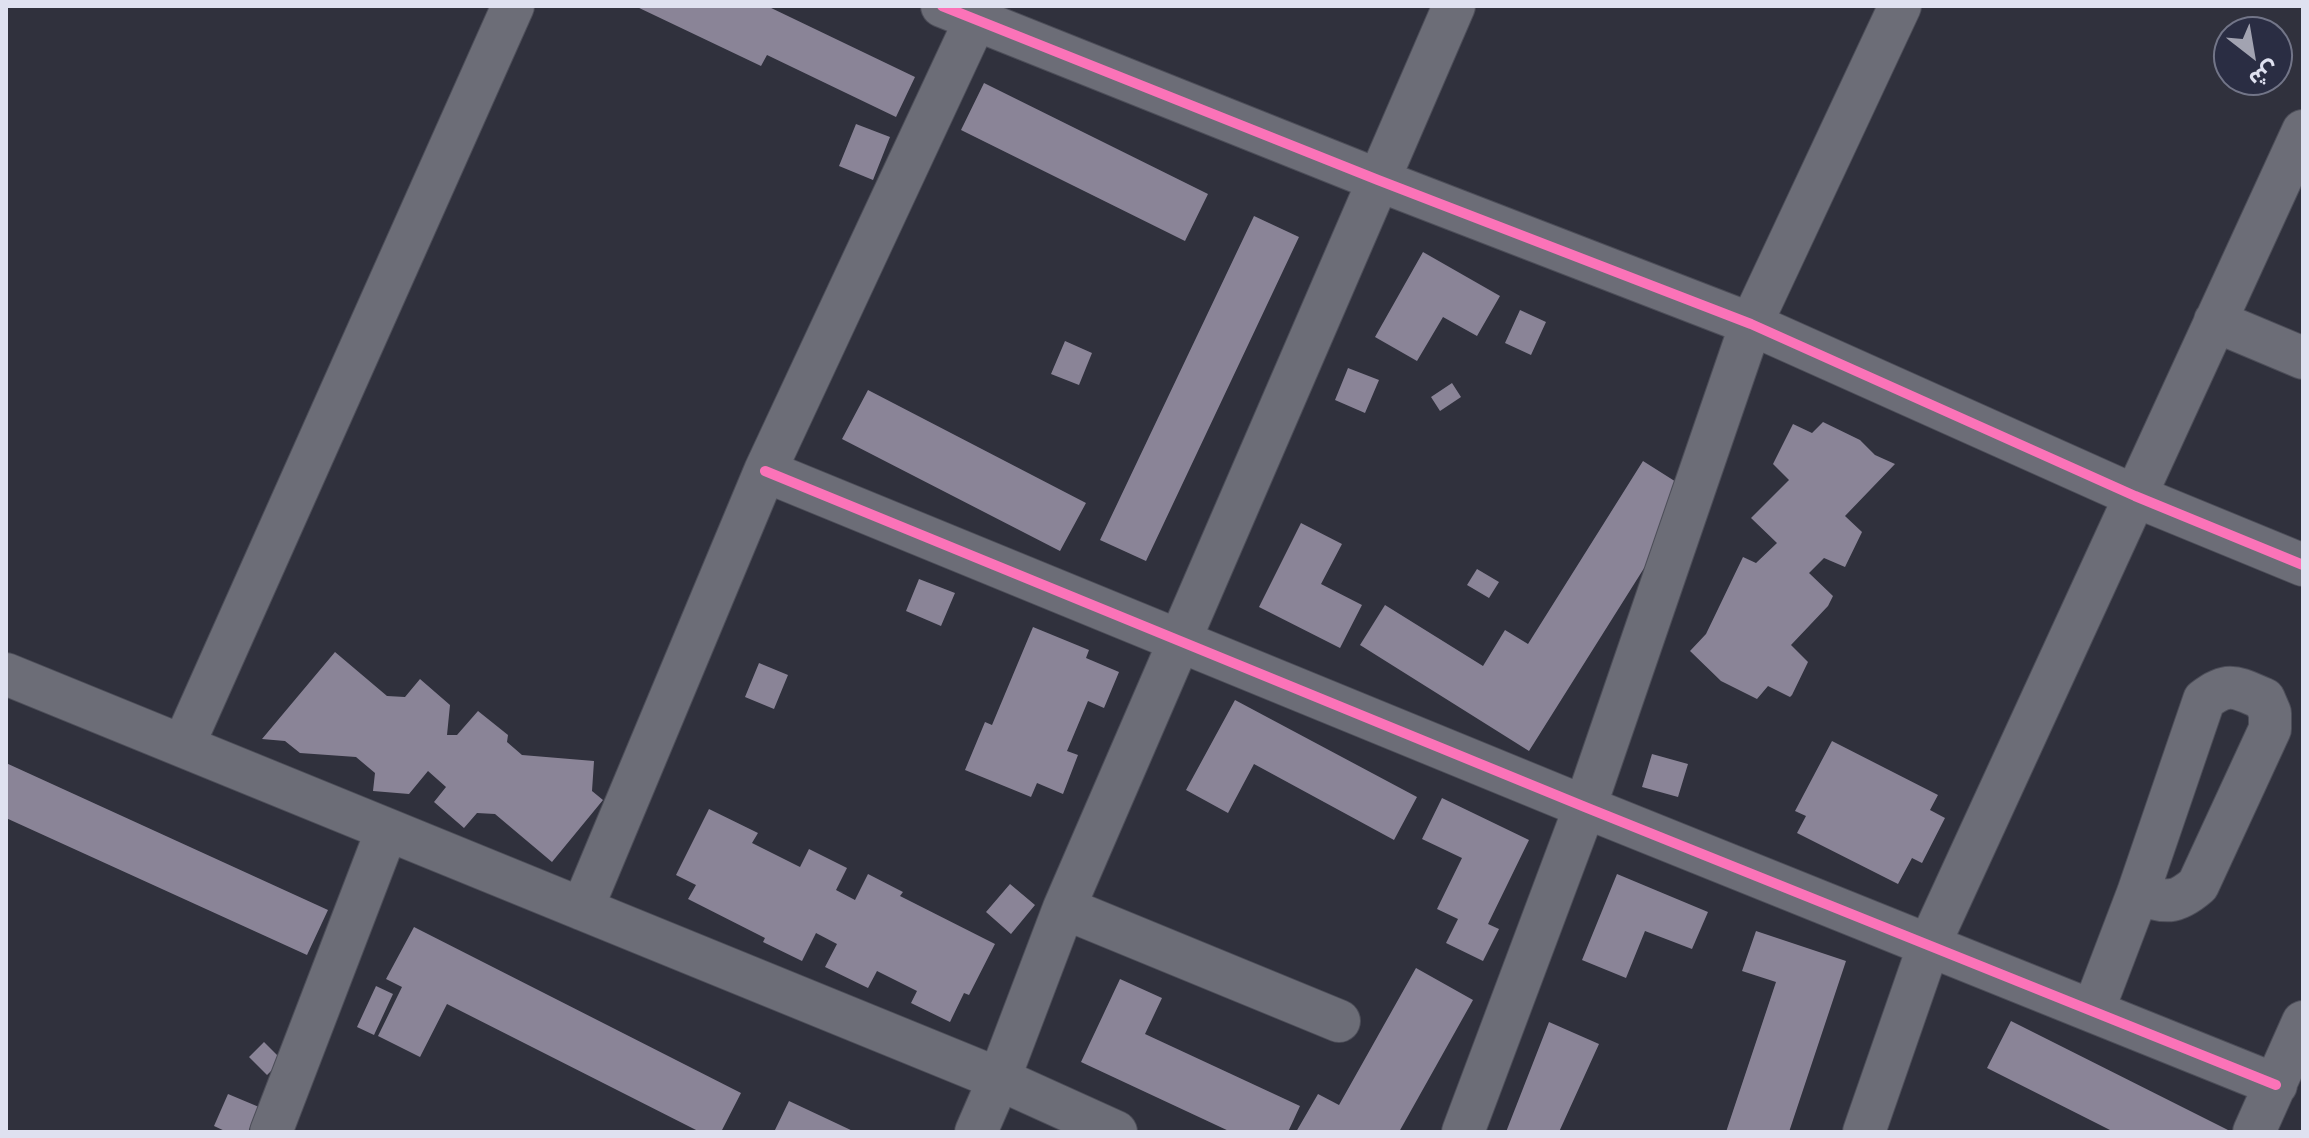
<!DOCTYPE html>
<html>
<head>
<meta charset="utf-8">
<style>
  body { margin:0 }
  #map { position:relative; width:2309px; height:1138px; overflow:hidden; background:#30313d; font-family:"IBM Plex Sans","Noto Sans Arabic",sans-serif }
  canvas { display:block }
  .frame { position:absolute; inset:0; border:8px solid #dfe1f0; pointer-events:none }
  .north { position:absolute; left:2213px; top:16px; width:80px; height:80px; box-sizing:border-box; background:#2a2d43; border:2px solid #727588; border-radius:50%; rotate:149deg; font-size:22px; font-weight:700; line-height:32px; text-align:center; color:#dfe1f0 }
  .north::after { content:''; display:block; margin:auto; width:28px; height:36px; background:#a2a3b1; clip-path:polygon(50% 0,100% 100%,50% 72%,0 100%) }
</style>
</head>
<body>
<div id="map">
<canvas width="2309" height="1138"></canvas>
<div class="frame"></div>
<div class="north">ش</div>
</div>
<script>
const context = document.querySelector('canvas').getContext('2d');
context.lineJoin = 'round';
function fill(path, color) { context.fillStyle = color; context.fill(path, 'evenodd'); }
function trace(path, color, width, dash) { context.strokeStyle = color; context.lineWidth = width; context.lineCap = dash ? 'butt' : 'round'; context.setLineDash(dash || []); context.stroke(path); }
const building = new Path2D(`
  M635,6H767L915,77L896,117L767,55L761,66Z
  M984,83L1208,194L1185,241L961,130Z
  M856,124L890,137L873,180L839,166Z
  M1254,216L1299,237L1146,561L1100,540Z
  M1423,252L1500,296L1477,336L1443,317L1417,361L1375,337Z
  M1520,310L1546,322L1531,355L1505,343Z
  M1065,341L1092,353L1079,385L1051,374Z
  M1348,368L1379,380L1365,413L1335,400Z
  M1452,383L1461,397L1440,411L1431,397Z
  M868,390L1086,503L1060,551L842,439Z
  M1823,422L1860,440L1875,455L1895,464L1845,516L1862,532L1845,567L1824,558L1809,573L1833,596L1828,606L1791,645L1808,662L1792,695L1790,697L1768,686L1757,699L1721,681L1690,651L1706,634L1743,557L1756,563L1777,543L1751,518L1789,480L1773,464L1793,424L1812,433Z
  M1643,461L1692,492L1529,751L1360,645L1385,605L1483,666L1505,630L1528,644Z
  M1301,523L1342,544L1321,584L1362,605L1340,648L1259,607Z
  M1477,569L1499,582L1489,598L1467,585Z
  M919,579L955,593L941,626L906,611Z
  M1033,627L1089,650L1086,658L1119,672L1104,708L1088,701L1067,751L1078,755L1063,794L1037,783L1031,797L965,770L985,722L992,725Z
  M335,652L387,696L405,697L420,679L450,705L447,735H457L478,711L508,735L507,742L522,755L594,761L592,791L603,800L552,862L495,814L477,813L464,828L434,802L446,787L428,771L409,794L373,791L375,773L356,757L300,753L285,741L262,739Z
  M759,663L788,675L774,709L745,697Z
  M1235,700L1417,797L1394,840L1254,764L1228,813L1186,790Z
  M1832,741L1938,795L1930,810L1945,818L1922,863L1912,858L1898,884L1797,833L1806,816L1795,811Z
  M1652,754L1688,764L1678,797L1642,787Z
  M6,763L328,910L307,955L6,818Z
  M1442,798L1529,840L1488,924L1499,929L1483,961L1446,943L1458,919L1437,909L1462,858L1422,839Z
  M709,809L758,833L752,843L800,867L809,849L847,868L836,890L855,900L868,874L903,892L900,896L995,944L969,995L964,993L950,1022L911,1003L917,991L877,971L868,988L825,967L837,944L816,933L802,961L763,942L765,938L688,899L696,885L676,875Z
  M1617,874L1708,912L1692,949L1645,931L1626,978L1582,960Z
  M1010,884L1035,905L1011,934L986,912Z
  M414,927L741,1093L721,1132H700L447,1004L420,1057L378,1036L402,987L386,979Z
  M1756,931L1846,961L1789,1132H1726L1776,982L1742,971Z
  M1416,968L1473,1000L1399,1132H1296L1318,1094L1339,1105Z
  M1120,979L1162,998L1145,1034L1300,1106L1288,1132H1231L1081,1062Z
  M376,986L393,994L374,1035L357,1027Z
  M2011,1021L2228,1130L2227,1132H2114L1987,1068Z
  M1549,1022L1599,1044L1559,1132H1506Z
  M264,1042L282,1060L267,1075L249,1057Z
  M228,1094L259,1107L248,1132H227L214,1126Z
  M789,1101L855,1132H774Z`);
const minor = new Path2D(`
  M942,6L1378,180L1751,324L2135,496L2303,565
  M2215,321L2303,358
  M765,471L1585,807L2276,1085
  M6,674L999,1079L1116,1132
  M183,746L513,6
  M1064,908L1339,1021
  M582,909L765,471L982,6
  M2093,1011L2138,893L2204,700C2229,680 2237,688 2264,699L2270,713V729L2198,885C2175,905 2166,903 2138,893
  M271,1132L387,830
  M976,1132L999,1079L1064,908L1454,6
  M1463,1132L1585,807L1751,324L1900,6
  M1864,1132L1929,945L2303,131
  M2254,1132L2303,1022`);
const cycleway = new Path2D(`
  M942,6L1378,180L1751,324L2135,496L2303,565
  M765,471L1585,807L2276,1085`);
fill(building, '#8a8497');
trace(minor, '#4d4e59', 44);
trace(minor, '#6c6d77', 42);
trace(cycleway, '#fb73b8', 10);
</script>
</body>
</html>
